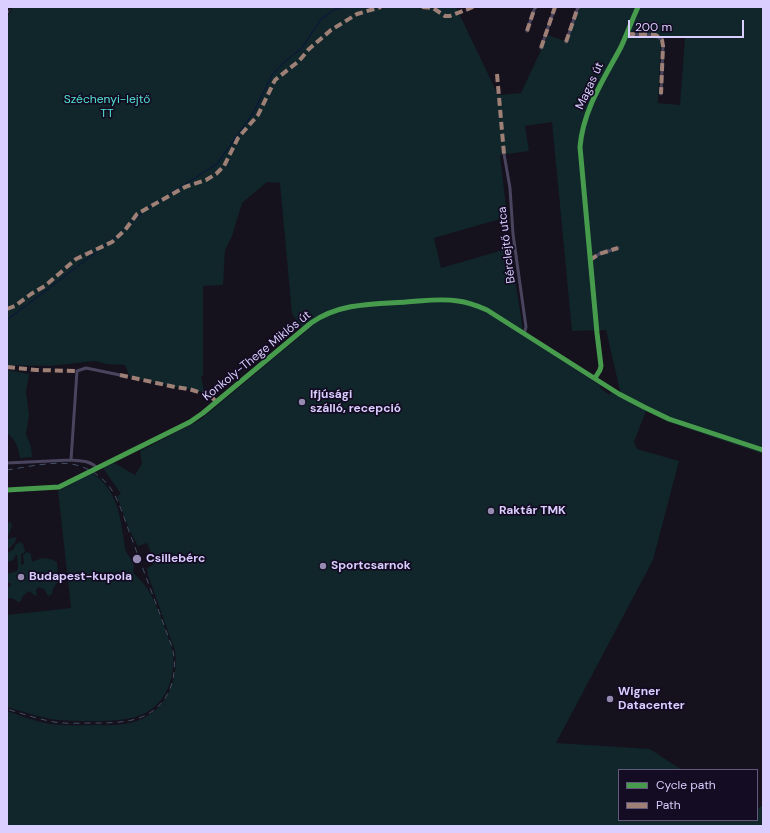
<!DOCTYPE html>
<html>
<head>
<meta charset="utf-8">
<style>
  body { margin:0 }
  #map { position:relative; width:770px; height:833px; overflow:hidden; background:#15111d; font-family:"DM Sans",sans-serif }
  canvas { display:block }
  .frame { position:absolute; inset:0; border:8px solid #dacdff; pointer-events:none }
  .legend { position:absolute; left:618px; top:769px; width:140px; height:52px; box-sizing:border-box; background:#130c22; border:1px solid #63597a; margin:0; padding:5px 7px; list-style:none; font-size:12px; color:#dacdff }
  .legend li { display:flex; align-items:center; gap:8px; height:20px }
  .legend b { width:20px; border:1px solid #63597a }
  .scale { position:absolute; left:628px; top:20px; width:116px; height:18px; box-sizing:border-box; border:2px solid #dacdff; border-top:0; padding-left:5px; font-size:12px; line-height:14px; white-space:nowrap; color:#dacdff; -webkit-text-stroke:3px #130c22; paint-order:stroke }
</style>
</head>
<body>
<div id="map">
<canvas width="770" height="833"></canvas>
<div class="frame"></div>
<ul class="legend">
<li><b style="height:5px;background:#469c4c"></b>Cycle path</li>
<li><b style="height:5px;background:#9e8076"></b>Path</li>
</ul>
<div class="scale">200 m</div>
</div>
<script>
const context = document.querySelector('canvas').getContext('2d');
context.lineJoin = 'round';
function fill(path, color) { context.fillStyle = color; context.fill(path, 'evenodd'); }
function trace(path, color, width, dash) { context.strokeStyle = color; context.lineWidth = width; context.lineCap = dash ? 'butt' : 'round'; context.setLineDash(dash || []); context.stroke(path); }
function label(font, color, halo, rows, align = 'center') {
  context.font = font + ' "DM Sans",sans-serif'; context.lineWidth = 3.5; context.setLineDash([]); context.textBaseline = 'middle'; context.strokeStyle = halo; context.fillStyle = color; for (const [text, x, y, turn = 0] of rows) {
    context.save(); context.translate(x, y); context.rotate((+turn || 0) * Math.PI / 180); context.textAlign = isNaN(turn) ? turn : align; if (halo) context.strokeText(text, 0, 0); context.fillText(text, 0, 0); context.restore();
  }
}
const green = new Path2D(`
  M13,7H456L498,95L521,93L548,35L567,42L579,7H763V454L668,422L646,411L634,442L637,449L679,461L653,560L556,743L650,749L682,770H619V820H757V809L763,805V826H7V711C21,716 36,722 51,724C64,726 77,725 90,725C103,725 117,726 130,723C164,715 179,684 175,651L148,575L147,568L153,565L152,556L147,543L138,546L129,529L117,496L121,494L103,468L114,463L135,475L142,464L140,451L200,420L305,332L292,314L280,183L267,182L242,203L232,236L225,250L223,285L203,286V376H201L204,391L198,392L189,389L175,387L130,377L125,365L107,364L95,361L49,366L7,365V18ZM661,37L685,38L680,105L658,103ZM552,122L572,331L606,330L622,399L611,392L610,395L600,388L601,386L524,336L510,248L441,268L434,238L507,217L500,155L529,151L525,126Z
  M7,370L29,374L26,392L29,415L26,434L31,447L32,457L20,458C18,447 16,440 7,433Z
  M92,473C118,489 121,520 125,548C126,555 133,559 134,566C134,568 133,570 133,572C134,574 144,584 147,588C156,601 167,633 172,649C175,662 173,676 168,688C154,721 121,721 90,721C77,721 64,721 51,719C36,716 22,711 7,707V615L71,608L58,491Z
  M11,522L12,526L7,539L17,537L15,542L10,548H7V523Z
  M20,542L23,544L25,551L24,553L21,554V565L24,564L23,555L27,552L31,554L32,562C41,558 47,556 57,562L58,581L53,589L52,594L48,596L44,589L38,587L36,591L37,594L36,596L29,591L22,597L21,601L18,602L14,599L9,598L7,599V589L11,585L10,583H7V574L17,571L18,567L17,555H16L13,560L9,562L7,561V553L14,549L15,545Z`);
const stream = new Path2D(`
  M7,320L107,244L149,207L217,164L253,113L272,75L283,63L302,48L321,19L334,10L343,7`);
const minor = new Path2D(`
  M467,10L473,7
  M527,31L535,7
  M627,34L656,35L662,40L663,46L661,94
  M566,42L578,7
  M541,48L555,7
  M504,154L510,188L513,234L526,327L524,334
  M590,260L599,254L618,248
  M595,378L600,370L601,366L597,333L580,147C583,110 604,79 621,47C627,34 632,20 638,7
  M7,463L71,460
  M97,468C90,460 80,461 71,460L77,371L86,368L120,375
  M7,490L59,487L190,422L203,413L311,323C339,303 373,304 406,302C423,301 440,298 458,301C468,302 478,306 487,310L619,394L644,407L669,419L763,450`);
const rail = new Path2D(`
  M7,15L11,7
  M7,470C28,467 56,460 76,465C89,468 101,476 109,486C120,501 125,522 132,539C145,575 159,611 172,647C176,661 175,676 170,689C155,723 123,723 91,723C79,723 66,724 54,722C38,719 23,714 7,709`);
const quiet = new Path2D(`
  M422,7L433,8L445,16H450L473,7
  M527,31L535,7
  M627,34L656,35L662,40L663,46L661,94
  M566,42L578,7
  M541,48L555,7
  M497,74L504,154
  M590,260L599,254L618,248
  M7,309L15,306L31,294L45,286L76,259L112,242L125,230L137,214L185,187L206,180L216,174L224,166L238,138L258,115L275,80L299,61L309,49L331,30L357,14L381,7
  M7,367L36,370L77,371
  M120,375L175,387L189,389L211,396L216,402`);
const cycleway = new Path2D(`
  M595,378L600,370L601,366L597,333L580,147C583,110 604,79 621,47C627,34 632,20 638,7
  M7,490L59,487L190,422L203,413L311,323C339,303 373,304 406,302C423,301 440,298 458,301C468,302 478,306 487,310L619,394L644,407L669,419L763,450`);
const markers = [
  [302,402,4,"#958bb0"],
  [491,511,4,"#958bb0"],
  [137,559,5,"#958bb0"],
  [323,566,4,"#958bb0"],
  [21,577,4,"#958bb0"],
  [610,699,4,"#958bb0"]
];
const streetNames = [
  ["Magas út",590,86,-65],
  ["Bérclejtő utca",507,245,-97],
  ["Konkoly-Thege Miklós út",257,356,-39]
];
const parkNames = [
  ["Széchenyi-lejtő",107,100],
  ["TT",107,114]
];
const poiNames = [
  ["Ifjúsági",310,395],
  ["szálló, recepció",310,409],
  ["Raktár TMK",499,511],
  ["Csillebérc",146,559],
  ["Sportcsarnok",331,566],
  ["Budapest-kupola",29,577],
  ["Wigner",618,692],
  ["Datacenter",618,706]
];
fill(green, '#10262a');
trace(stream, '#07133e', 1);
trace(minor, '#4a455e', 3);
trace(rail, '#435268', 1, [6, 5]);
trace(quiet, '#9e8076', 4, [8, 4]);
trace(cycleway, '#469c4c', 5);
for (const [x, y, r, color] of markers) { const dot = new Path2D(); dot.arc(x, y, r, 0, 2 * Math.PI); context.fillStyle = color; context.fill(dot); trace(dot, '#130c22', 1.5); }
label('12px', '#dacdff', '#130c22', streetNames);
label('12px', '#52e6d6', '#130c22', parkNames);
label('bold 12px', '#dacdff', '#130c22', poiNames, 'left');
</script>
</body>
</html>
